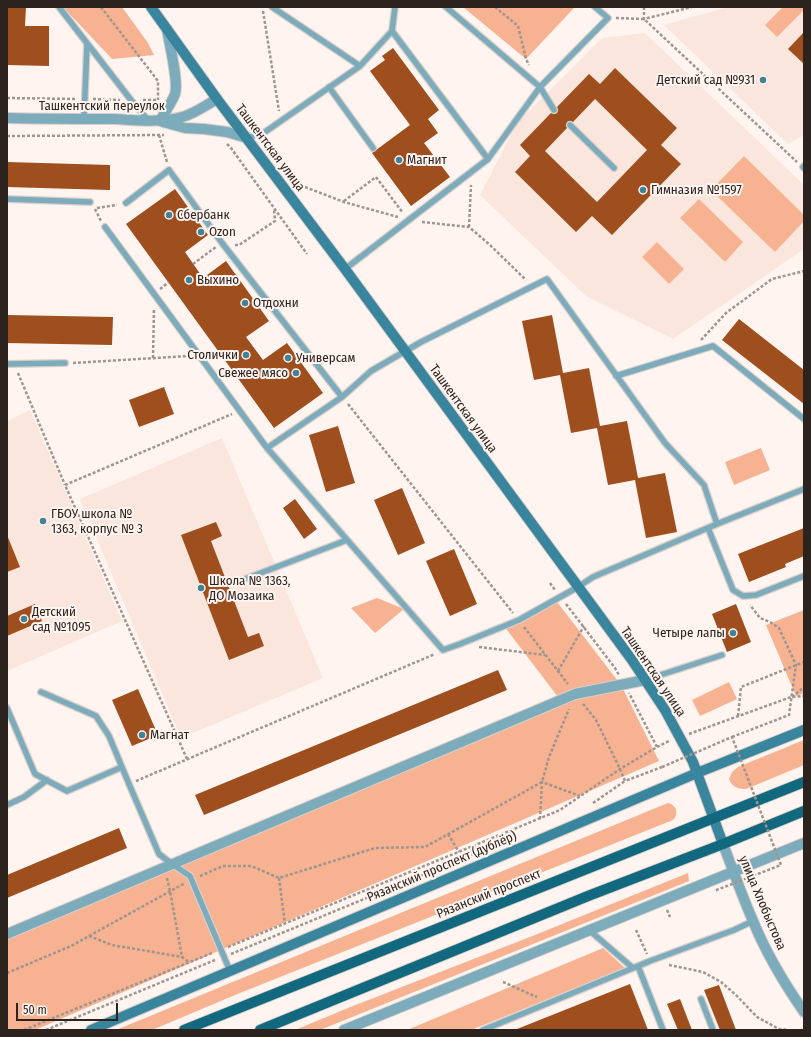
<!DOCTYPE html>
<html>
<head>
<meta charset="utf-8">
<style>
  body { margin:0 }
  #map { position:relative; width:811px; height:1037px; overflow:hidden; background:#fff4ef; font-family:"Fira Sans Condensed",sans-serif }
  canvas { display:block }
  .frame { position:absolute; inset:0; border:8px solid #2c221e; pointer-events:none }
  .scale { position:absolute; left:16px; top:1003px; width:102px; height:18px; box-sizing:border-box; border:2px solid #2c221e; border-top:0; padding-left:5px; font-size:12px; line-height:14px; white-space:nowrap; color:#2c221e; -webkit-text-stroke:3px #fff4ef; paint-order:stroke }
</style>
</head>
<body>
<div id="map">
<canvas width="811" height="1037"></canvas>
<div class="frame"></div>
<div class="scale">50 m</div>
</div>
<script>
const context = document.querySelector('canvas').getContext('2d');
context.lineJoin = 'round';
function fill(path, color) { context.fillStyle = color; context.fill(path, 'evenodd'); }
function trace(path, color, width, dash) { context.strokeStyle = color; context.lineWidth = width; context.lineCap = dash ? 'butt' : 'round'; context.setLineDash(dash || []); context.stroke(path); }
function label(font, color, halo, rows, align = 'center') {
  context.font = font + ' "Fira Sans Condensed",sans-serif'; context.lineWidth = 4; context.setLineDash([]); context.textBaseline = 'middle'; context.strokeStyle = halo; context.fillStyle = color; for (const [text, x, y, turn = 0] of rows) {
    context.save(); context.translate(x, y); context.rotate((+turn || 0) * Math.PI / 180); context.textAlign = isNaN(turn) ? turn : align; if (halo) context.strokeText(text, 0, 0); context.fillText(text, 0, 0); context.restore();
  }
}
const built = new Path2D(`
  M728,7H804V135L788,144L664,25Z
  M645,33L804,185V249L673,339L586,296L480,195L517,123L602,38Z
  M30,410L122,621L7,671V421Z
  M222,438L323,678L181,738L80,499Z`);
const green = new Path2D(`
  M63,7H122L148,43L154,55L112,59Z
  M463,7H575L526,59Z
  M783,7H803L804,10L777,37L765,25Z
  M744,156L804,215V221L775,252L711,190Z
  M699,199L743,242L725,262L680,218Z
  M657,242L684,269L669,284L642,257Z
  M761,448L770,470L734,485L725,462Z
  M377,598L404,609L375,633L351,608Z
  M554,598L621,685L659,761L35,1030H7V938L561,701L504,626Z
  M804,610V693L796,696L766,625Z
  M729,682L737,699L700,716L692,700Z
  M804,740V765L746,789C738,789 732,787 729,779L732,772L738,767Z
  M668,803C677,805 679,814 673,820L235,995L152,1030H116Z
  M688,873L689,881L320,1030H295L348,1008L535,935Z
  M603,948L625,968L471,1030H407Z`);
const building = new Path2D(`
  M7,7H26L25,26H49V66L7,65Z
  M804,32V64L788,49Z
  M393,48L439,110L428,119L438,133L424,143L450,177L411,206L372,153L410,125L370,71L385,60L382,56Z
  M615,68L677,128L661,145L681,164L612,235L592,216L576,232L515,172L530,156L520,145L551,113L554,114L557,113L558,110L557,107L589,74L600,84ZM595,99L647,150L597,202L545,151L567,128L566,126L567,122L569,121L573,122Z
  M7,162L110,165V190L7,187Z
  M175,189L208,235L185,252L203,278L226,261L269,321L246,337L263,360L287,343L323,393L274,428L126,224Z
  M7,315L113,317L112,345L7,343Z
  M552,315L563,373L589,368L600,426L627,421L638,478L665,473L677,532L646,538L635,480L608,485L597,428L571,433L560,375L534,380L522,321Z
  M739,319L804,370V404L722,340Z
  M164,387L174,414L139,427L129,400Z
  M338,426L355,483L326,492L309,435Z
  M402,488L425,543L398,555L374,500Z
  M295,499L317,529L304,539L283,508Z
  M216,522L222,536L211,541L248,637L259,633L264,646L229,660L181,535Z
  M804,528V556L785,564L786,567L749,582L738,554Z
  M7,535L20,567L7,572Z
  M454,549L477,604L450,616L426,561Z
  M35,604L42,621L7,636V616Z
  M736,604L751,642L727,652L712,614Z
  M498,670L507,690L204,815L195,795Z
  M138,689L158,735L132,746L112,700Z
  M119,828L127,848L7,898V875Z
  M630,984L648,1030H517V1029Z
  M719,985L736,1030H720L704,990Z
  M680,999L692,1030H678L667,1004Z`);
const path = new Path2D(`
  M101,7L158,81V100
  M495,7L518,26L526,59L529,65
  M644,7V19L692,7
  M263,11L279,111
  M616,18L644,19L797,162
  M7,98L76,99
  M93,99L120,100
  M143,100H158
  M159,135L167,162
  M7,136L164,135
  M227,144L231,148L307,254
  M305,187L344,202L398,217
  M344,201L376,177L403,213
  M97,208L117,205
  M95,209L101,221
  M422,222L469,227L490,245L526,280
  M469,227L471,185
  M235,245H239L275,221L274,209
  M193,264L216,247
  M160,289L169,282
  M701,340L726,313L772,279L804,271
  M153,358L154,308
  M73,363L188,356
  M18,373L65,485
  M348,404L513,613
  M550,583L555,590
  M566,604L615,668L619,675
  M524,627L568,684
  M479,647L545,655
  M558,671L584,626
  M792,697L804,687
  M583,704L596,720L620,769L625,781L662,767
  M738,716L741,687L804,662
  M689,734L791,697L804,696
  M732,737L789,715L796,665L779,628L770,622L760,618L750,605
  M657,747L669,741
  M187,759L65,485L232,414
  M136,781L435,654
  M593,803L625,781
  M540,819L542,782L580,796
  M448,834L459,852
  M200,876L223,866H251L279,878L375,848L425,847L542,782L549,757L569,709
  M167,878L170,891L182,957L189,962
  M279,878L285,924
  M667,910L670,917
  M636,930L647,954
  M89,936L112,945L182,957
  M228,947L560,810L620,769L657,747L629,693
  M231,954L478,852
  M669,965L703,972L721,982L736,995L757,1017L779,1029L788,1030
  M7,973L71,946L185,883
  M503,982L537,997
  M24,1030L212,953
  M46,1030L215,960`);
const service = new Path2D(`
  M59,7L131,100L148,120
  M272,7L360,66
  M446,7L540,87L554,110
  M392,31L488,159L540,87L608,18L595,7
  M329,87L373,148
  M84,119L87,44
  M570,125L614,168
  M247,138L265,132L360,66L392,31L395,7
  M804,166L803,167L804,168
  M7,199L90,202
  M126,203L169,170L222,243L342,397
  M105,227L267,448L443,650L460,644L519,620L578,587L593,577L717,524L804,489
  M345,269L488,159
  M7,364L65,363
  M616,376L713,346L804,419
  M267,448L342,397L371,371L421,342L547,279L665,443L704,485L717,524
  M708,528L733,590L743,596L756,595L804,576
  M245,579L347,540
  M645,680L722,655
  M41,692L96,716L109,736L129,784L159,854L172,864L190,876L230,971
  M7,708L35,774L67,791L122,767
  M7,805L24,797L47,780
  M589,930L633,968
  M638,966L663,1030
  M701,999L713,1030
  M483,1030L650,961L734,930L753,921`);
const minor = new Path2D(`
  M7,118C43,119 79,119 114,119C137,120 160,123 182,117C194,114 206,105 217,99
  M160,121C165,112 171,104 175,94C179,82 169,43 167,29
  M163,122L185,128L204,129L227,132L247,138
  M723,844C733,870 742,896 753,921C766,953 784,983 804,1012
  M7,934L575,694L645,680`);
const tertiary = new Path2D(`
  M344,1030L804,843`);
const secondary = new Path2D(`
  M151,7L217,99L345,269L632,660L665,710L693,762L723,844
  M91,1030L697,773L804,730`);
const primary = new Path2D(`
  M184,1030L804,782
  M260,1030L588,896L723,844L804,811`);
const pathBridge = new Path2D(`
  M662,767L732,737L781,865L714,891`);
const markers = [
  [763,80,4,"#438296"],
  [399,160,4,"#438296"],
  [643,190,4,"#438296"],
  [169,215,4,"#438296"],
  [201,232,4,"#438296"],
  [189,280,4,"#438296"],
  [245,303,4,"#438296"],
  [246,355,4,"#438296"],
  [288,358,4,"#438296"],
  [296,373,4,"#438296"],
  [43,521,4,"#438296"],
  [201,588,4,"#438296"],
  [24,619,4,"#438296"],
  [733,633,4,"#438296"],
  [142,735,4,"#438296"]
];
const poiNames = [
  ["Детский сад №931",755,80,"right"],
  ["Магнит",407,160],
  ["Гимназия №1597",651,190],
  ["Сбербанк",177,215],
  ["Ozon",209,232],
  ["Выхино",197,280],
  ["Отдохни",253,303],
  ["Столички",238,355,"right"],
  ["Универсам",296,358],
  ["Свежее мясо",288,373,"right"],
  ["ГБОУ школа №",51,514],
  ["1363, корпус № 3",51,529],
  ["Школа № 1363,",209,581],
  ["ДО Мозаика",209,596],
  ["Детский",32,612],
  ["сад №1095",32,627],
  ["Четыре лапы",725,633,"right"],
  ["Магнат",150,735]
];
const streetNames = [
  ["Ташкентский переулок",102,106],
  ["Ташкентская улица",270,148,53],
  ["Ташкентская улица",463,409,54],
  ["Ташкентская улица",653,672,56],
  ["Рязанский проспект (дублёр)",442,867,-23],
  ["Рязанский проспект",489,894,-22],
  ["улица Хлобыстова",762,903,67]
];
fill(built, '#fae6dc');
fill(green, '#f7b391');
fill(building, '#9f4e1e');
trace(service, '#d9cec9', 8);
trace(minor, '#d9cec9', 12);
trace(tertiary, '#d9cec9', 12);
trace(secondary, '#d9cec9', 12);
trace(primary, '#d9cec9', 12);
trace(path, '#9f9490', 2.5, [3, 2]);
trace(service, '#7cabbb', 5.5);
trace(minor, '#7cabbb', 10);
trace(tertiary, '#7cabbb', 10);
trace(secondary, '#38859d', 10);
trace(primary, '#12687f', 10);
trace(pathBridge, '#9f9490', 2.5, [3, 2]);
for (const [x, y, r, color] of markers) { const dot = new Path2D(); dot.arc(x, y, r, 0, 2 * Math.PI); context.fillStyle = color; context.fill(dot); trace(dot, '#fff4ef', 1.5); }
label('13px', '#2c221e', '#fff4ef', poiNames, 'left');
label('13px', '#2c221e', '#fff4ef', streetNames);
</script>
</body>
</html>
